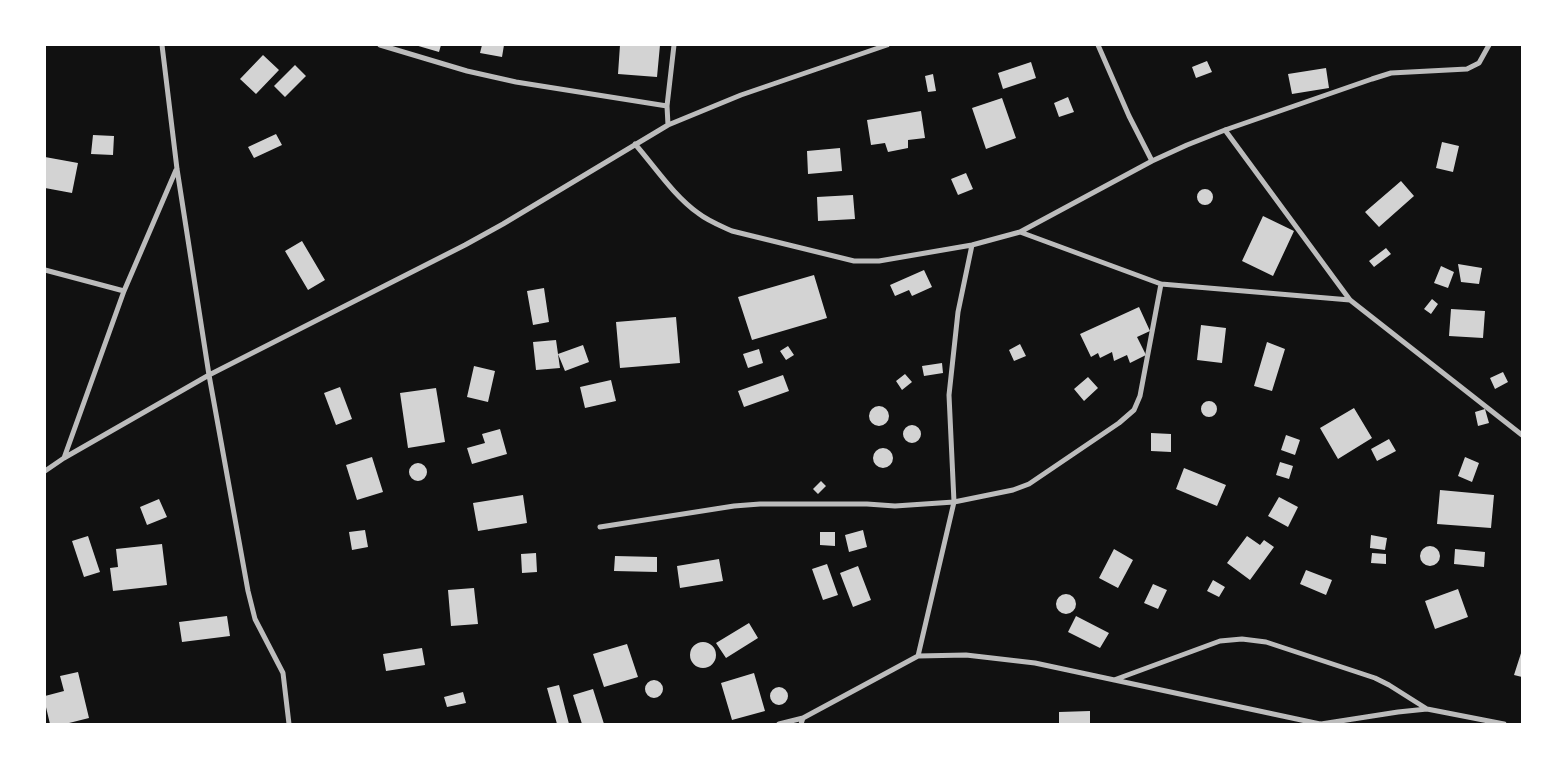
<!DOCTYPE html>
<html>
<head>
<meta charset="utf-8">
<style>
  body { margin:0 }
  #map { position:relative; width:1567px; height:769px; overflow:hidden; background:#111; font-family:"Space Grotesk",sans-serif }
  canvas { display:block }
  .frame { position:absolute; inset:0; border:46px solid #fff; pointer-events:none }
</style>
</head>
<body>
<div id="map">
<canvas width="1567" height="769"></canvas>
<div class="frame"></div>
</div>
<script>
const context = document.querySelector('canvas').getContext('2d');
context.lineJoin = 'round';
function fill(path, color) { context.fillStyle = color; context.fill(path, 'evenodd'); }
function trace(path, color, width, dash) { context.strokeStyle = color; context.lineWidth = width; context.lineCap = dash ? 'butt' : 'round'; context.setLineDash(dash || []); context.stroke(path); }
const building = new Path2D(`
  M415,45H441L439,52Z
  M482,45H504L502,57L480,53Z
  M620,45H660L657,77L618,74Z
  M263,55L279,70L256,94L240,79Z
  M1207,61L1212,72L1196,78L1192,67Z
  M1031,62L1036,78L1003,89L998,73Z
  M295,65L306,76L285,97L274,86Z
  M1326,68L1329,88L1292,94L1288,74Z
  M933,74L936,91L928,92L925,76Z
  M1068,97L1074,112L1059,117L1054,103Z
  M1002,98L1016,138L986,149L972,108Z
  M921,111L925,138L908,140V148L888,152L885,143L871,145L867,120Z
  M276,134L282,145L254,158L248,147Z
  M93,135L114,136L113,155L91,154Z
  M1442,142L1459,146L1453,172L1436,168Z
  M840,148L842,171L808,174L807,151Z
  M45,157L78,163L72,193L45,188Z
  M966,173L973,189L958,195L951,179Z
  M1401,181L1414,196L1379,227L1365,212Z
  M1197 197a8 8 0 1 1 16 0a8 8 0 1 1-16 0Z
  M853,195L855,219L818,221L817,197Z
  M1263,216L1294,231L1273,276L1242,261Z
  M302,241L325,280L308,290L285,251Z
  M1386,248L1391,254L1374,267L1369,261Z
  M1458,264L1482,268L1479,284L1461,282Z
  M1441,266L1454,272L1448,288L1434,283Z
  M924,270L932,287L912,296L909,290L895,296L890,285Z
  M814,275L827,318L752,340L738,297Z
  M544,288L549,322L533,325L527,291Z
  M1432,299L1438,304L1431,314L1424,309Z
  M1139,307L1150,331L1137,337L1146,355L1130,363L1127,355L1114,361L1112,352L1100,358L1098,353L1091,357L1080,334Z
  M1451,309L1485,311L1483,338L1449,336Z
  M676,317L680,363L620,368L616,322Z
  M1201,325L1226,328L1222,363L1197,360Z
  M556,340L560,368L536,370L533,342Z
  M1267,342L1285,349L1272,391L1254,386Z
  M1020,344L1026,356L1014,361L1009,350Z
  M583,345L589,362L565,371L558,354Z
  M788,346L794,355L786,360L780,351Z
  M759,349L763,363L748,368L743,354Z
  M942,363L943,373L924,376L922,366Z
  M474,366L495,371L488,402L467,397Z
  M1503,372L1508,382L1495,389L1490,378Z
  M905,374L912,382L902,390L896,381Z
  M783,375L789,391L744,407L738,391Z
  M1088,377L1098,388L1084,401L1074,389Z
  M611,380L616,401L585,408L580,387Z
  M340,387L352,419L336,425L324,393Z
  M436,388L445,442L408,448L400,393Z
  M1201 409a8 8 0 1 1 16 0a8 8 0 1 1-16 0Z
  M869 416a10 10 0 1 1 20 0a10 10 0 1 1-20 0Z
  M1354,408L1372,438L1338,459L1320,428Z
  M1485,409L1489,423L1478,426L1475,412Z
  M903 434a9 9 0 1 1 18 0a9 9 0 1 1-18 0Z
  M500,429L507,454L472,464L467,448L485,443L482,434Z
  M1151,433L1171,434V452L1151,451Z
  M1286,435L1300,440L1295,455L1281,450Z
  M1389,439L1396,451L1377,461L1371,449Z
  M873 458a10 10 0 1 1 20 0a10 10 0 1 1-20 0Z
  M372,457L383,492L357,500L346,465Z
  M1465,457L1479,463L1472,482L1458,476Z
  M1280,462L1293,466L1289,479L1276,475Z
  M409 472a9 9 0 1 1 18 0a9 9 0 1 1-18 0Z
  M1184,468L1226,485L1217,506L1176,489Z
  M821,481L826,486L818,494L813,489Z
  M1440,490L1494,495L1491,528L1437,524Z
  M523,495L527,523L478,531L473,503Z
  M1279,497L1298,507L1288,527L1268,516Z
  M159,499L167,517L147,525L140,507Z
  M365,530L368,547L352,550L349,532Z
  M863,530L867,547L849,552L845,535Z
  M820,532H835V546L820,545Z
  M1371,535L1387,538L1385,550L1370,548Z
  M88,536L100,572L84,577L72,541Z
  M1247,536L1260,545L1264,540L1274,547L1250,580L1227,563Z
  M162,544L167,585L113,591L110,568L118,567L116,549Z
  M1420 556a10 10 0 1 1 20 0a10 10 0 1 1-20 0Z
  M1114,549L1133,560L1118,588L1099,578Z
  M1455,549L1485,552L1484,567L1454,564Z
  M536,553L537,572L522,573L521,554Z
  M1372,553L1386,554V564L1371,563Z
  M615,556L657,557V572L614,571Z
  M719,559L723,581L680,588L677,566Z
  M827,564L838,595L823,600L812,569Z
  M858,566L871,600L853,607L840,573Z
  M1306,570L1332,580L1326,595L1300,584Z
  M1213,580L1225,587L1219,597L1207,591Z
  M1153,584L1167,590L1158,609L1144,603Z
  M474,588L478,624L451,626L448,590Z
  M1458,589L1468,617L1435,629L1425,601Z
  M1056 604a10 10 0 1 1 20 0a10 10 0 1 1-20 0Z
  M227,616L230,636L182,642L179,622Z
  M1076,616L1109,633L1100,648L1068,632Z
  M749,623L758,638L726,658L716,643Z
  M690 655a13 13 0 1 1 26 0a13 13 0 1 1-26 0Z
  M627,644L638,677L604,687L593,654Z
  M422,648L425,665L386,671L383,654Z
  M1522,650V677L1514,675Z
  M78,672L89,718L65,724H50L45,703V696L64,691L60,676Z
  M754,673L765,711L732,720L721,683Z
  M645 689a9 9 0 1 1 18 0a9 9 0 1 1-18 0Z
  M559,685L569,724H557L547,688Z
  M770 696a9 9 0 1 1 18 0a9 9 0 1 1-18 0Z
  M593,689L604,724H582L573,695Z
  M463,692L466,703L447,707L444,697Z
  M1090,711V724H1059V712Z`);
const minor = new Path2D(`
  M162,45L177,169L209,375L248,591L255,619L283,673L289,724
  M380,45L467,71L516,82L667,106
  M1098,45L1129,116L1152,161
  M668,125L667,106L674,45
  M1225,130L1350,300L1522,435
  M635,144C655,167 674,196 698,213C708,221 721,226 732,231L854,261H879L972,245L1020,232L1152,161L1187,145L1225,130L1372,79L1391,73L1467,69L1479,63L1489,45
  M1020,232L1161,284L1350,300
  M45,270L124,291
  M64,458L124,291L176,170
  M45,471L64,458L209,375L465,245L503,224L668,125L741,95L887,45
  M600,527L734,506L760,504H867L895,506L954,502L1013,490L1029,484L1119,423L1134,410L1140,396L1161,284
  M918,656L966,655L1035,663L1320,724
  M1114,680L1220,641L1242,639L1266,642L1375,678L1389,685L1427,709
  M779,724L803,718
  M801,724L803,718L918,656L954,502L949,395L958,312L972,245
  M1321,724L1398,712L1427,709L1504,724`);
fill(building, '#d3d3d3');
trace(minor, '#bcbcbc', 5);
</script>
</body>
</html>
